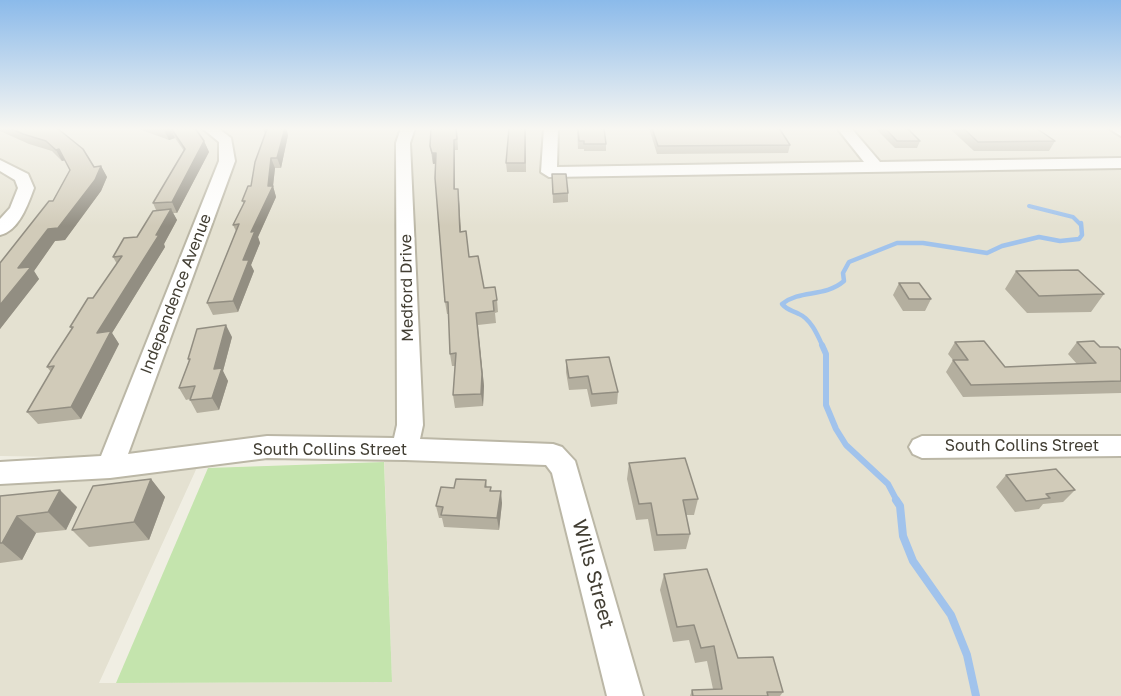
<!DOCTYPE html>
<html>
<head>
<meta charset="utf-8">
<style>
  body { margin:0 }
  canvas { display:block; background:#f0eee3 }
</style>
</head>
<body>
<canvas width="1121" height="696"></canvas>
<script>
const context = document.querySelector('canvas').getContext('2d');
context.lineJoin = 'round';
function fill(path, color) { context.fillStyle = color; context.fill(path, 'evenodd'); }
function trace(path, color, width, dash) { context.strokeStyle = color; context.lineWidth = width; context.lineCap = dash ? 'butt' : 'round'; context.setLineDash(dash || []); context.stroke(path); }
function label(font, color, halo, rows, align = 'center') {
  context.font = font + ' "Golos Text",sans-serif'; context.lineWidth = 6; context.setLineDash([]); context.textBaseline = 'middle'; context.strokeStyle = halo; context.fillStyle = color; for (const [text, x, y, turn = 0] of rows) {
    context.save(); context.translate(x, y); context.rotate((+turn || 0) * Math.PI / 180); context.textAlign = isNaN(turn) ? turn : align; if (halo) context.strokeText(text, 0, 0); context.fillText(text, 0, 0); context.restore();
  }
}
const residential = new Path2D(`
  M0,128H1121V696H0V472L199,463L99,683L392,682L384,456L557,449L118,458L0,456Z`);
const green = new Path2D(`
  M384,462L392,682L116,683L208,468Z`);
const streamFar3 = new Path2D(`
  M1029,206L1073,217L1081,225`);
const streamFar2 = new Path2D(`
  M823,347C818,336 811,319 799,314C792,310 788,311 782,304C801,289 824,298 844,281L843,273L849,262L897,243H923L987,253L1002,246L1039,237L1060,241L1079,239L1082,235L1081,223`);
const streamFar1 = new Path2D(`
  M822,345L826,354V405L836,429L846,445L888,484L897,501`);
const stream = new Path2D(`
  M896,500L900,506L903,536L913,561L951,615L967,655L976,696`);
const minor = new Path2D(`
  M202,128H218L231,138L235,161L128,454L267,436L394,438L397,425L396,143L401,128H415L410,143L423,425L420,439L553,444L562,447L575,461L643,696H607L552,473L546,465L405,460L267,458L110,478L0,484V462L101,456L219,161V142Z
  M544,128H558L557,167L864,162L837,128H851L880,162L1121,158V168L549,177L541,172Z
  M1108,128H1121V136Z
  M0,160L28,174L34,188C28,204 19,231 0,235V219L10,208L18,188L15,180L0,171Z
  M922,436H1121V456L922,458L913,454L909,447L913,440Z`);
const wall = new Path2D(`
  M0,128H57L94,167L101,166L107,177L101,191L65,240L55,241L34,271L39,279L0,329V263L53,201L70,170L65,160L62,161L52,151L29,144L0,131Z
  M136,128H195L204,141L209,152L177,213H173L177,220L164,244L165,247L112,333L119,344L81,419L38,424L27,412L51,372L47,367L72,329L70,327L93,298L117,264L113,257L137,237L156,210L153,203L184,151L175,138L169,140Z
  M262,128H286L288,135L281,168H275L273,186L276,197L258,237L260,243L251,265L254,271L238,312L213,315L207,303L236,231L233,225L244,204L242,201L251,186L265,133Z
  M526,128V172H507L506,163Z
  M577,128H604L606,144V151H584V149H578Z
  M649,128H779L790,145L788,153L657,154Z
  M875,128H907L920,141L917,148H895Z
  M949,128H1036L1055,141L1049,151H974Z
  M457,129L458,150H455V189L459,200L461,232L469,257L484,288L497,300L498,312L495,313L496,323L478,325L484,386L483,406L455,408L453,395L455,366H452L450,354L449,314H447L445,302L435,164H433L430,146Z
  M552,174L568,193V202L553,203Z
  M1016,271L1104,294L1091,312L1027,313L1005,289Z
  M899,283L931,299L925,311H903L893,295Z
  M232,337L223,371L228,381L219,410L197,413L190,400V399L186,400L179,388L189,361L188,359Z
  M955,342L1005,367L1077,364L1068,354L1077,342L1100,347L1121,350V393L963,397L946,372L953,360L948,354Z
  M566,360L618,392L617,404L591,407L587,389L569,390L566,372Z
  M629,463L698,499L694,515H686L690,534L686,549L654,551L648,519L636,520L627,479Z
  M1006,475L1075,490L1063,502L1043,504L1039,509L1015,512L996,487Z
  M151,479L165,497L149,540L89,547L72,530Z
  M486,480L487,487L502,503L499,530L444,527L442,518H439L436,506L454,488Z
  M0,496L77,507L66,530L36,533L22,560L0,563Z
  M664,574L738,658L783,692L780,696H690L692,690L713,689L707,661L695,663L689,640L673,642L660,590Z`);
const shadedWall = new Path2D(`
  M169,128H170L175,138L169,140L164,130Z
  M285,128H286L288,135L281,168L277,158Z
  M454,140L455,150V200L454,189Z
  M204,141L209,152L177,213L172,202Z
  M59,149L66,160L62,161L56,150Z
  M432,153H436L437,163L433,164Z
  M271,158L275,168L273,186L276,197L258,237L260,243L251,265L254,271L238,312L233,301L251,232L268,186Z
  M101,166L107,177L101,191L65,240L55,241L34,271L39,279L0,329V305L18,268L48,229Z
  M458,189L459,200L461,243L460,232Z
  M171,209L177,220L164,244L165,247L112,333L119,344L81,419L71,407L97,333L156,235Z
  M476,313L484,386L483,406L481,394Z
  M226,325L232,337L223,371L228,381L219,410L212,398L214,369Z
  M151,479L165,497L149,540L134,522Z
  M60,490L77,507L66,530L48,512Z
  M501,491L502,503L499,530L497,518Z
  M17,516L36,533L22,560L2,543Z`);
const building = new Path2D(`
  M10,128H57L83,149L94,167L101,166L95,180L58,228L48,229L18,268L31,267L0,305V263L49,201H53L70,170L59,149L56,150L46,141L23,134Z
  M171,128H195L204,141L172,202L153,203L185,149Z
  M266,128H285L277,158H271L268,186H273L251,232L255,231L243,260H249L233,301L207,303L239,224L233,225L245,201H242L248,186H251L255,162L267,129Z
  M431,128H456L457,139L454,140V189H458L460,232L466,231L469,257L478,256L484,288L495,287L497,300L493,301L494,311L476,313L482,374L481,394L453,395L456,353L450,354L448,302H445L435,178L436,153H432L430,146Z
  M509,128H525V163H506Z
  M578,128H604L606,144H584V141H579Z
  M652,128H779L790,145L658,146Z
  M885,128H907L920,141H897Z
  M963,128H1036L1055,141L978,142Z
  M552,174H566L568,193L553,194Z
  M171,209L156,235H159L97,333L111,331L71,407L27,412L54,366L47,367L73,327H70L88,298H93L122,256L113,257L124,238L137,237L153,211Z
  M1078,270L1104,294L1039,296L1016,271Z
  M899,283H919L931,299H909Z
  M226,325L214,369L222,368L212,398L190,400L195,386L179,388L190,359H188L197,329Z
  M984,341L1005,367L1096,363L1077,342L1094,341L1100,347H1118L1121,350V381L971,385L953,360H968L955,342Z
  M609,357L618,392L592,394L588,376L569,378L566,360Z
  M685,458L698,499L683,500L690,534L657,535L651,503L639,504L629,463Z
  M1056,469L1075,490L1046,494L1050,498L1026,501L1006,475Z
  M151,479L134,522L72,530L93,486Z
  M456,479L486,480L485,487H491L490,491H501L497,518L441,515L443,507L436,506L441,487L454,488Z
  M60,490L48,512L17,516L2,543H0V496Z
  M707,569L738,658L773,657L783,692H767L768,696H693L692,690L722,689L714,646L701,648L694,625L677,627L664,574Z`);
const streetNames = [
  ["Medford Drive",407,288,-91],
  ["Independence Avenue",176,294,-69],
  ["South Collins Street",1022,446],
  ["South Collins Street",330,450]
];
const nearStreetnames = [
  ["Wills Street",593,574,75]
];
fill(residential, '#e4e1d1');
fill(green, '#c4e4ad');
trace(streamFar3, '#a1c3ec', 4);
trace(streamFar2, '#a1c3ec', 4.5);
trace(streamFar1, '#a1c3ec', 6);
trace(stream, '#a1c3ec', 8);
trace(minor, '#bbb7a6', 4);
fill(minor, '#fff');
fill(wall, '#b4af9f');
fill(shadedWall, '#928e82');
fill(building, '#d1cbb9');
trace(building, '#928e82', 1.5);
const sky = context.createLinearGradient(0, 0, 0, 226);
sky.addColorStop(0, '#8bbaea');
sky.addColorStop(0.57, '#f8f7f2');
sky.addColorStop(1, '#f8f7f200');
context.fillStyle = sky;
context.fillRect(0, 0, 1121, 226);
label('16px', '#423e33', '#fff', streetNames);
label('20px', '#423e33', '#fff', nearStreetnames);
</script>
</body>
</html>
